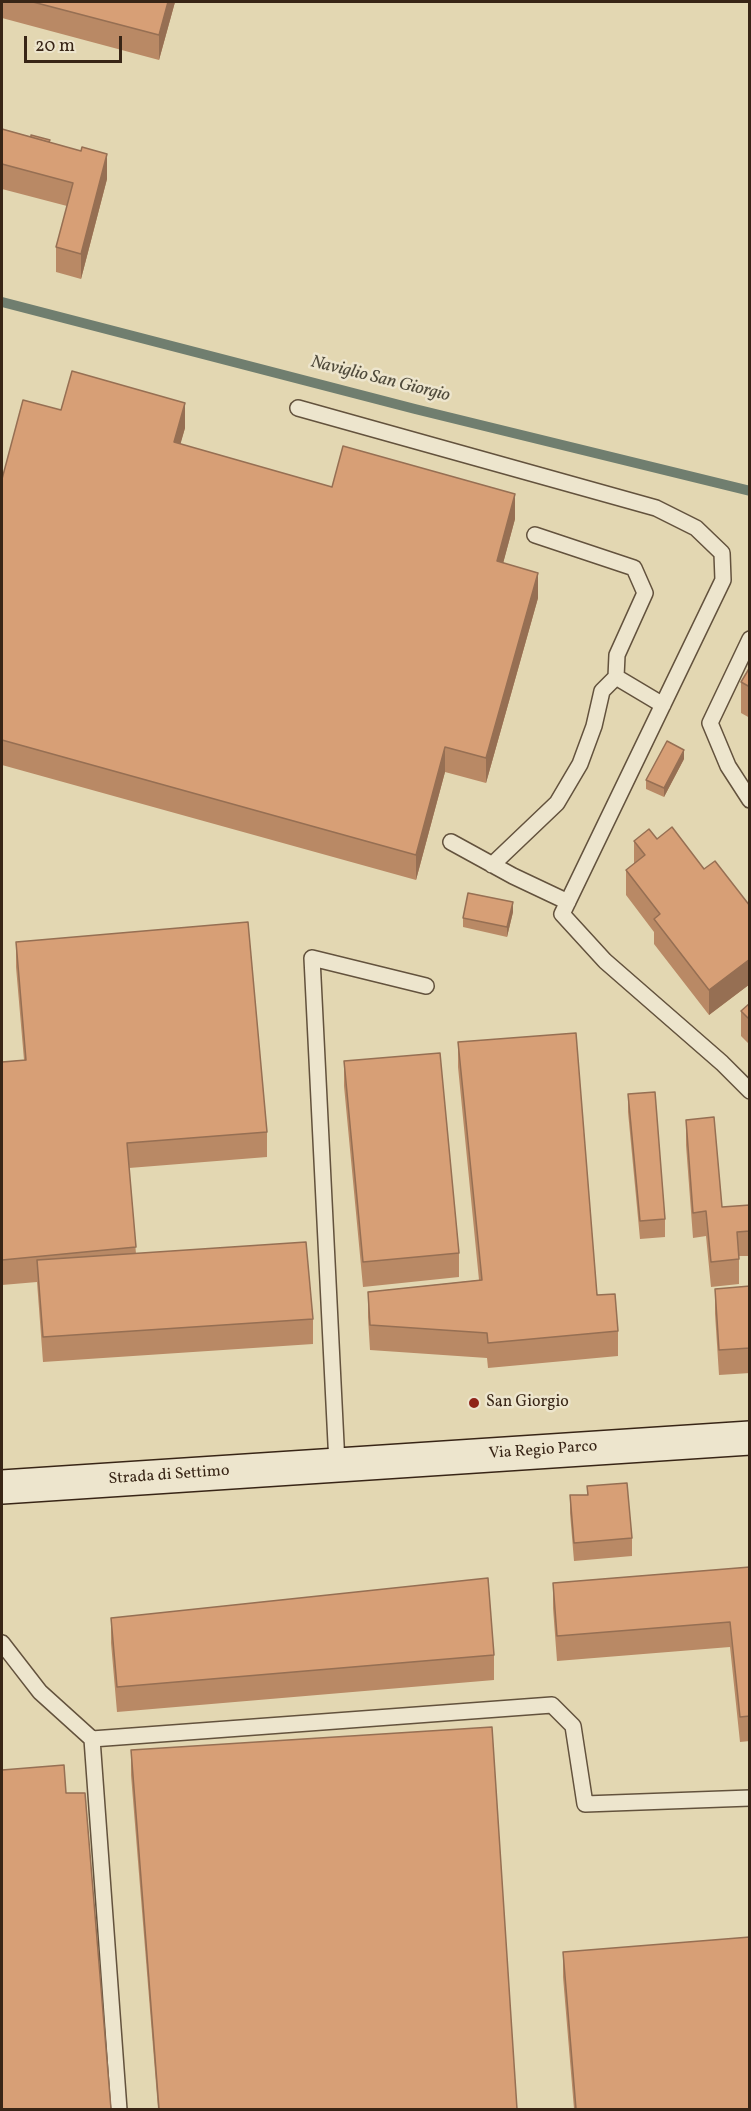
<!DOCTYPE html>
<html>
<head>
<meta charset="utf-8">
<style>
  body { margin:0 }
  #map { position:relative; width:751px; height:2111px; overflow:hidden; background:#e3d7b2; font-family:Vollkorn,serif }
  canvas { display:block }
  .frame { position:absolute; inset:0; border:3px solid #382516; pointer-events:none }
  .scale { position:absolute; left:24px; top:36px; width:98px; height:27px; box-sizing:border-box; border:3px solid #382516; border-top:0; padding-left:8px; font-size:18px; line-height:21px; white-space:nowrap; color:#382516; -webkit-text-stroke:4px #ede5cd; paint-order:stroke }
</style>
</head>
<body>
<div id="map">
<canvas width="751" height="2111"></canvas>
<div class="frame"></div>
<div class="scale">20 m</div>
</div>
<script>
const context = document.querySelector('canvas').getContext('2d');
context.lineJoin = 'round';
function trace(path, color, width, dash) { context.strokeStyle = color; context.lineWidth = width; context.lineCap = dash ? 'butt' : 'round'; context.setLineDash(dash || []); context.stroke(path); }
function fill(path, color) { context.fillStyle = color; context.fill(path, 'evenodd'); }
function label(font, color, halo, rows, align = 'center') {
  context.font = font + ' Vollkorn,serif'; context.lineWidth = 5; context.setLineDash([]); context.textBaseline = 'middle'; context.strokeStyle = halo; context.fillStyle = color; for (const [text, x, y, turn = 0] of rows) {
    context.save(); context.translate(x, y); context.rotate((+turn || 0) * Math.PI / 180); context.textAlign = isNaN(turn) ? turn : align; if (halo) context.strokeText(text, 0, 0); context.fillText(text, 0, 0); context.restore();
  }
}
const stream = new Path2D(`
  M2,302L415,409L750,491`);
const lane = new Path2D(`
  M298,408L656,508L696,528L722,553L723,580L562,914L605,961L722,1063L750,1091
  M535,535L634,568L645,593L617,655L616,677L663,705
  M750,639L710,723L728,766L750,800
  M451,842L513,876L568,902
  M492,865L557,803L580,764L594,726L602,691L616,677
  M337,1464L312,958L426,986
  M2,1643L40,1692L92,1739L119,2110
  M92,1739L552,1705L573,1726L585,1804L750,1798`);
const secondary = new Path2D(`
  M2,1487L750,1438`);
const wall = new Path2D(`
  M2,2H175L159,60L2,18Z
  M2,129L50,142L107,179L81,279L56,272V247L67,206L2,189Z
  M61,410L185,428L180,444L332,487L515,519L503,563L538,598L486,783L445,772L416,880L2,765V479Z
  M750,667V718L741,713V682Z
  M684,759L664,797L646,789V780Z
  M657,839L704,869L750,906V984L709,1015L654,944V932L626,895V870L634,864V841Z
  M513,912L507,937L463,927V918Z
  M16,942L267,1132V1157L129,1168L136,1254L313,1319V1344L43,1362L37,1282L2,1285V1062L24,1060L16,967Z
  M750,1003V1045L741,1036V1011Z
  M458,1042L618,1331V1356L488,1368L487,1358L370,1350L368,1317V1292L479,1280L458,1067Z
  M344,1061L459,1253V1277L363,1287L344,1086Z
  M628,1094L665,1219V1237L640,1239L628,1112Z
  M686,1120L722,1207L750,1205V1256H739V1284L711,1287L706,1236L693,1238L686,1145Z
  M750,1286V1373L719,1375L715,1314V1289Z
  M587,1486L632,1538V1556L574,1561L570,1513V1495H587Z
  M750,1567V1741L740,1742L730,1647L557,1661L553,1608V1583Z
  M111,1618L494,1655V1680L117,1712L111,1643Z
  M131,1750L517,2109H158L131,1775Z
  M563,1952L750,2109H574L563,1977Z`);
const shadedWall = new Path2D(`
  M168,2H175L159,60V35Z
  M107,154V179L81,279V254Z
  M185,403V428L174,467V442Z
  M515,494V519L497,586V561Z
  M538,573V598L486,783V758Z
  M445,747V772L416,880V855Z
  M684,750V759L664,797V788Z
  M513,902V912L507,937V927Z
  M750,959V984L709,1015V990Z`);
const building = new Path2D(`
  M33,2H168L159,35Z
  M2,129L81,151L82,147L107,154L81,254L56,247L73,183L2,164Z
  M31,135L50,140L49,142L31,137Z
  M72,371L185,403L174,442L332,487L343,446L515,494L497,561L538,573L486,758L445,747L416,855L2,740V479L23,400L61,410Z
  M750,667V687L741,682Z
  M667,741L684,750L664,788L646,780Z
  M672,827L704,869L715,861L750,906V959L709,990L654,919L660,914L626,870L645,855L634,841L649,829L657,839Z
  M468,893L513,902L507,927L463,918Z
  M248,922L267,1132L127,1143L136,1247L2,1260V1062L26,1060L16,942Z
  M750,1003V1020L741,1011Z
  M576,1033L597,1295L615,1294L618,1331L488,1343L487,1333L370,1325L368,1292L482,1280L458,1042Z
  M440,1053L459,1253L363,1262L344,1061Z
  M655,1092L665,1219L640,1221L628,1094Z
  M714,1117L722,1207L750,1205V1231L737,1232L739,1259L711,1262L706,1211L693,1213L686,1120Z
  M306,1242L313,1319L43,1337L37,1260Z
  M750,1286V1348L719,1350L715,1289Z
  M627,1483L632,1538L574,1543L570,1495H588L587,1486Z
  M750,1567V1716L740,1717L730,1622L557,1636L553,1583Z
  M488,1578L494,1655L117,1687L111,1618Z
  M492,1727L517,2109H159L131,1750Z
  M64,1765L66,1793H85L111,2109H2V1770Z
  M750,1937V2109H576L563,1952Z`);
const markers = [
  [474,1403,6,"#8f2418"]
];
const poiNames = [
  ["San Giorgio",486,1403]
];
const streetNames = [
  ["Via Regio Parco",543,1451,-4],
  ["Strada di Settimo",169,1476,-4]
];
const waterNames = [
  ["Naviglio San Giorgio",380,380,14]
];
trace(stream, '#707e6f', 10);
trace(lane, '#63523d', 18);
trace(secondary, '#382516', 36);
trace(lane, '#ede5cd', 15);
trace(secondary, '#ede5cd', 33);
fill(wall, '#b98965');
fill(shadedWall, '#966f53');
fill(building, '#d79f76');
trace(building, '#966f53', 1.5);
for (const [x, y, r, color] of markers) { const dot = new Path2D(); dot.arc(x, y, r, 0, 2 * Math.PI); context.fillStyle = color; context.fill(dot); trace(dot, '#ede5cd', 2); }
label('16px', '#382516', '#ede5cd', poiNames, 'left');
label('16px', '#382516', '#ede5cd', streetNames);
label('italic 18px', '#4f4a3b', '#ede5cd', waterNames);
</script>
</body>
</html>
